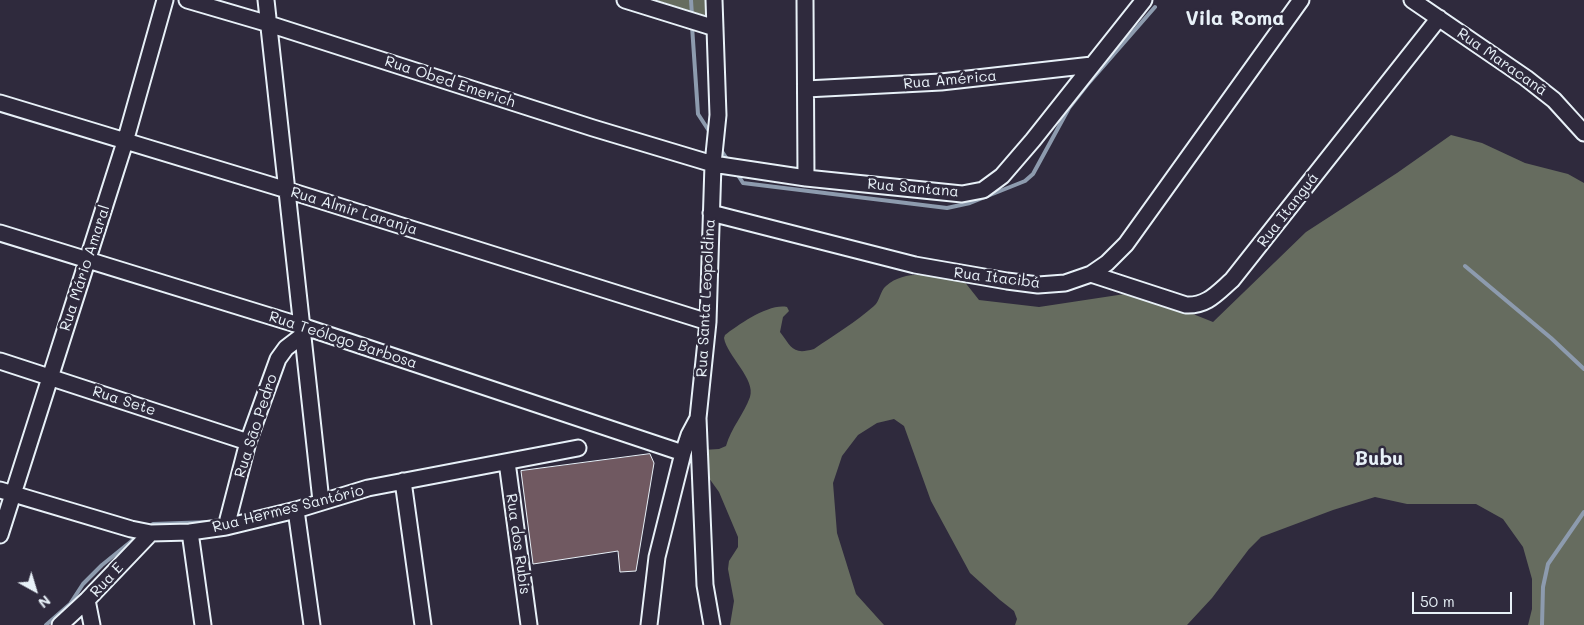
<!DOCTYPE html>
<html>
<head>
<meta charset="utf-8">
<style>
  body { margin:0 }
  #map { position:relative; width:1584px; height:625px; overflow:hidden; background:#2f2a3d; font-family:Mali,sans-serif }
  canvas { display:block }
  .north { position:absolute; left:10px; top:565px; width:50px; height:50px; -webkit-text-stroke:4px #2f2a3d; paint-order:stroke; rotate:141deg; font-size:14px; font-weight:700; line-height:20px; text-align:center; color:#e8f1f8 }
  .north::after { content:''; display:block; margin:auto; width:18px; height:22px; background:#e8f1f8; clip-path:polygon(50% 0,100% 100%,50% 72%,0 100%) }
  .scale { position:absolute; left:1412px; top:592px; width:100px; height:22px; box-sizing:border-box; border:2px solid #e8f1f8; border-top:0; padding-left:6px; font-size:15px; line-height:18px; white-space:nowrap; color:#e8f1f8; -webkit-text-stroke:4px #2f2a3d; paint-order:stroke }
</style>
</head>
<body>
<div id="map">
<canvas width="1584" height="625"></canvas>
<div class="north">N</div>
<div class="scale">50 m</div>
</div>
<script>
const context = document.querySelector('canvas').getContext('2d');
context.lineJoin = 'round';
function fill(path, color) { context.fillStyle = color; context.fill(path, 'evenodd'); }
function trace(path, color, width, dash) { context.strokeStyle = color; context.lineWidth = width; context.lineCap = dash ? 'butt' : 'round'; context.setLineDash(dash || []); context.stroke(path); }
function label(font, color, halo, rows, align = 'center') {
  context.font = font + ' Mali,sans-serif'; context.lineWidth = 5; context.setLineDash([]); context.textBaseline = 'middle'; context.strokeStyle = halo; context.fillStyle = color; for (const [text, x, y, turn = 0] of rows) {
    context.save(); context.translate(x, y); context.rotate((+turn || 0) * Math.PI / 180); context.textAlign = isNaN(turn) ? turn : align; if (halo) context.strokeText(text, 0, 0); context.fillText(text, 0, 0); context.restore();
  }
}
const green = new Path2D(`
  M656,0H708L710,17Z
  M1451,135L1482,143L1525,163L1568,174L1584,183V625H1528L1532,609V579L1523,547L1503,519L1476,504H1407L1375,497L1333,510L1261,537L1249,549L1212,598L1187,625H1015L1017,619L1014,611L1000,600L970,573L931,501L904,426L894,419L877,423L858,435L842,456L833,483L837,533L856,594L884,625H730L734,601L728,569L729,561L738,547V537L719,492L701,467L703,450L719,449L726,446C731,428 744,414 750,397C756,379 727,356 724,338L725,335C738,325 769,303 787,307L789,311L783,317L780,332C792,348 793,355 814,349C834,335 856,322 874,306C880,301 880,291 886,286C908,267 938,277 964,281L979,300L1039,307L1138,292L1213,322L1306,232L1397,173Z`);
const stream = new Path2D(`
  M691,0L692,16
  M692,26L698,114L711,134
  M719,147L729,162
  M736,172L743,183L947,208L970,203L1025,181L1033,174L1069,108L1087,85L1155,7
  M1465,266L1551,338L1584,369
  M149,528L153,524L210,522
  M46,625L70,604L83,584L102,565L139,535
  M1542,625L1543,587L1548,564L1584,512`);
const building = new Path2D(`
  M650,454L654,463L636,571L620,572L618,551L533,564L521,471Z`);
const street = new Path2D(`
  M187,0L269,24L593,128L713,164L806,178L962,194L983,190L1002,176L1033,140L1144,0
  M266,0L321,501
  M625,0L715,28
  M805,0L806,178
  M1412,0L1526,78L1554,100L1584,133
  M806,89L941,82L1092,65
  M0,103L287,190L708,322
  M711,213L915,265L1007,281L1038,285L1065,283L1091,274L1107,263L1126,244L1301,0
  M0,233L302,326L683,453
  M1091,274L1186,305C1207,306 1217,293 1232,280L1439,18
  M0,361L248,442
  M507,462L529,625
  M403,481L423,625
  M0,490L131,529L151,533L190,532L226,527L296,510L368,488L578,448
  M296,510L312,625
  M226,527L248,442L278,359L286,348L303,335
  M190,532L203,625
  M0,535L125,142L165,0
  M87,600L92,625
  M60,625L87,600L151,533
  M649,625L657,557L683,453L689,435L697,420
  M712,625L705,585L698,418L708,322L713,164L718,115L714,0`);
const streetNames = [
  ["Rua Maracanã",1502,62,35],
  ["Rua América",950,80,-5],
  ["Rua Obed Emerich",450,82,18],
  ["Rua Santana",913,188,5],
  ["Rua Itanguá",1288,210,-52],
  ["Rua Almir Laranja",354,211,17],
  ["Rua Mário Amaral",85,268,-72],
  ["Rua Itacibá",997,278,7],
  ["Rua Santa Leopoldina",706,298,-87],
  ["Rua Teólogo Barbosa",343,340,18],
  ["Rua Sete",124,401,18],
  ["Rua São Pedro",256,426,-72],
  ["Rua Hermes Santório",288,509,-14],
  ["Rua dos Rubis",518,544,82],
  ["Rua E",107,580,-47]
];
const districtNames = [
  ["Vila Roma",1235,19],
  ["Bubu",1379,459]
];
fill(green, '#666c5f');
trace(stream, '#8d9bae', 4);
fill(building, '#705961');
trace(building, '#e8f1f8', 1);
trace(street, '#e8f1f8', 19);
trace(street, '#2f2a3d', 15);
label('15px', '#e8f1f8', '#2f2a3d', streetNames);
label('bold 20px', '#e8f1f8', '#2f2a3d', districtNames);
</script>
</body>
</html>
